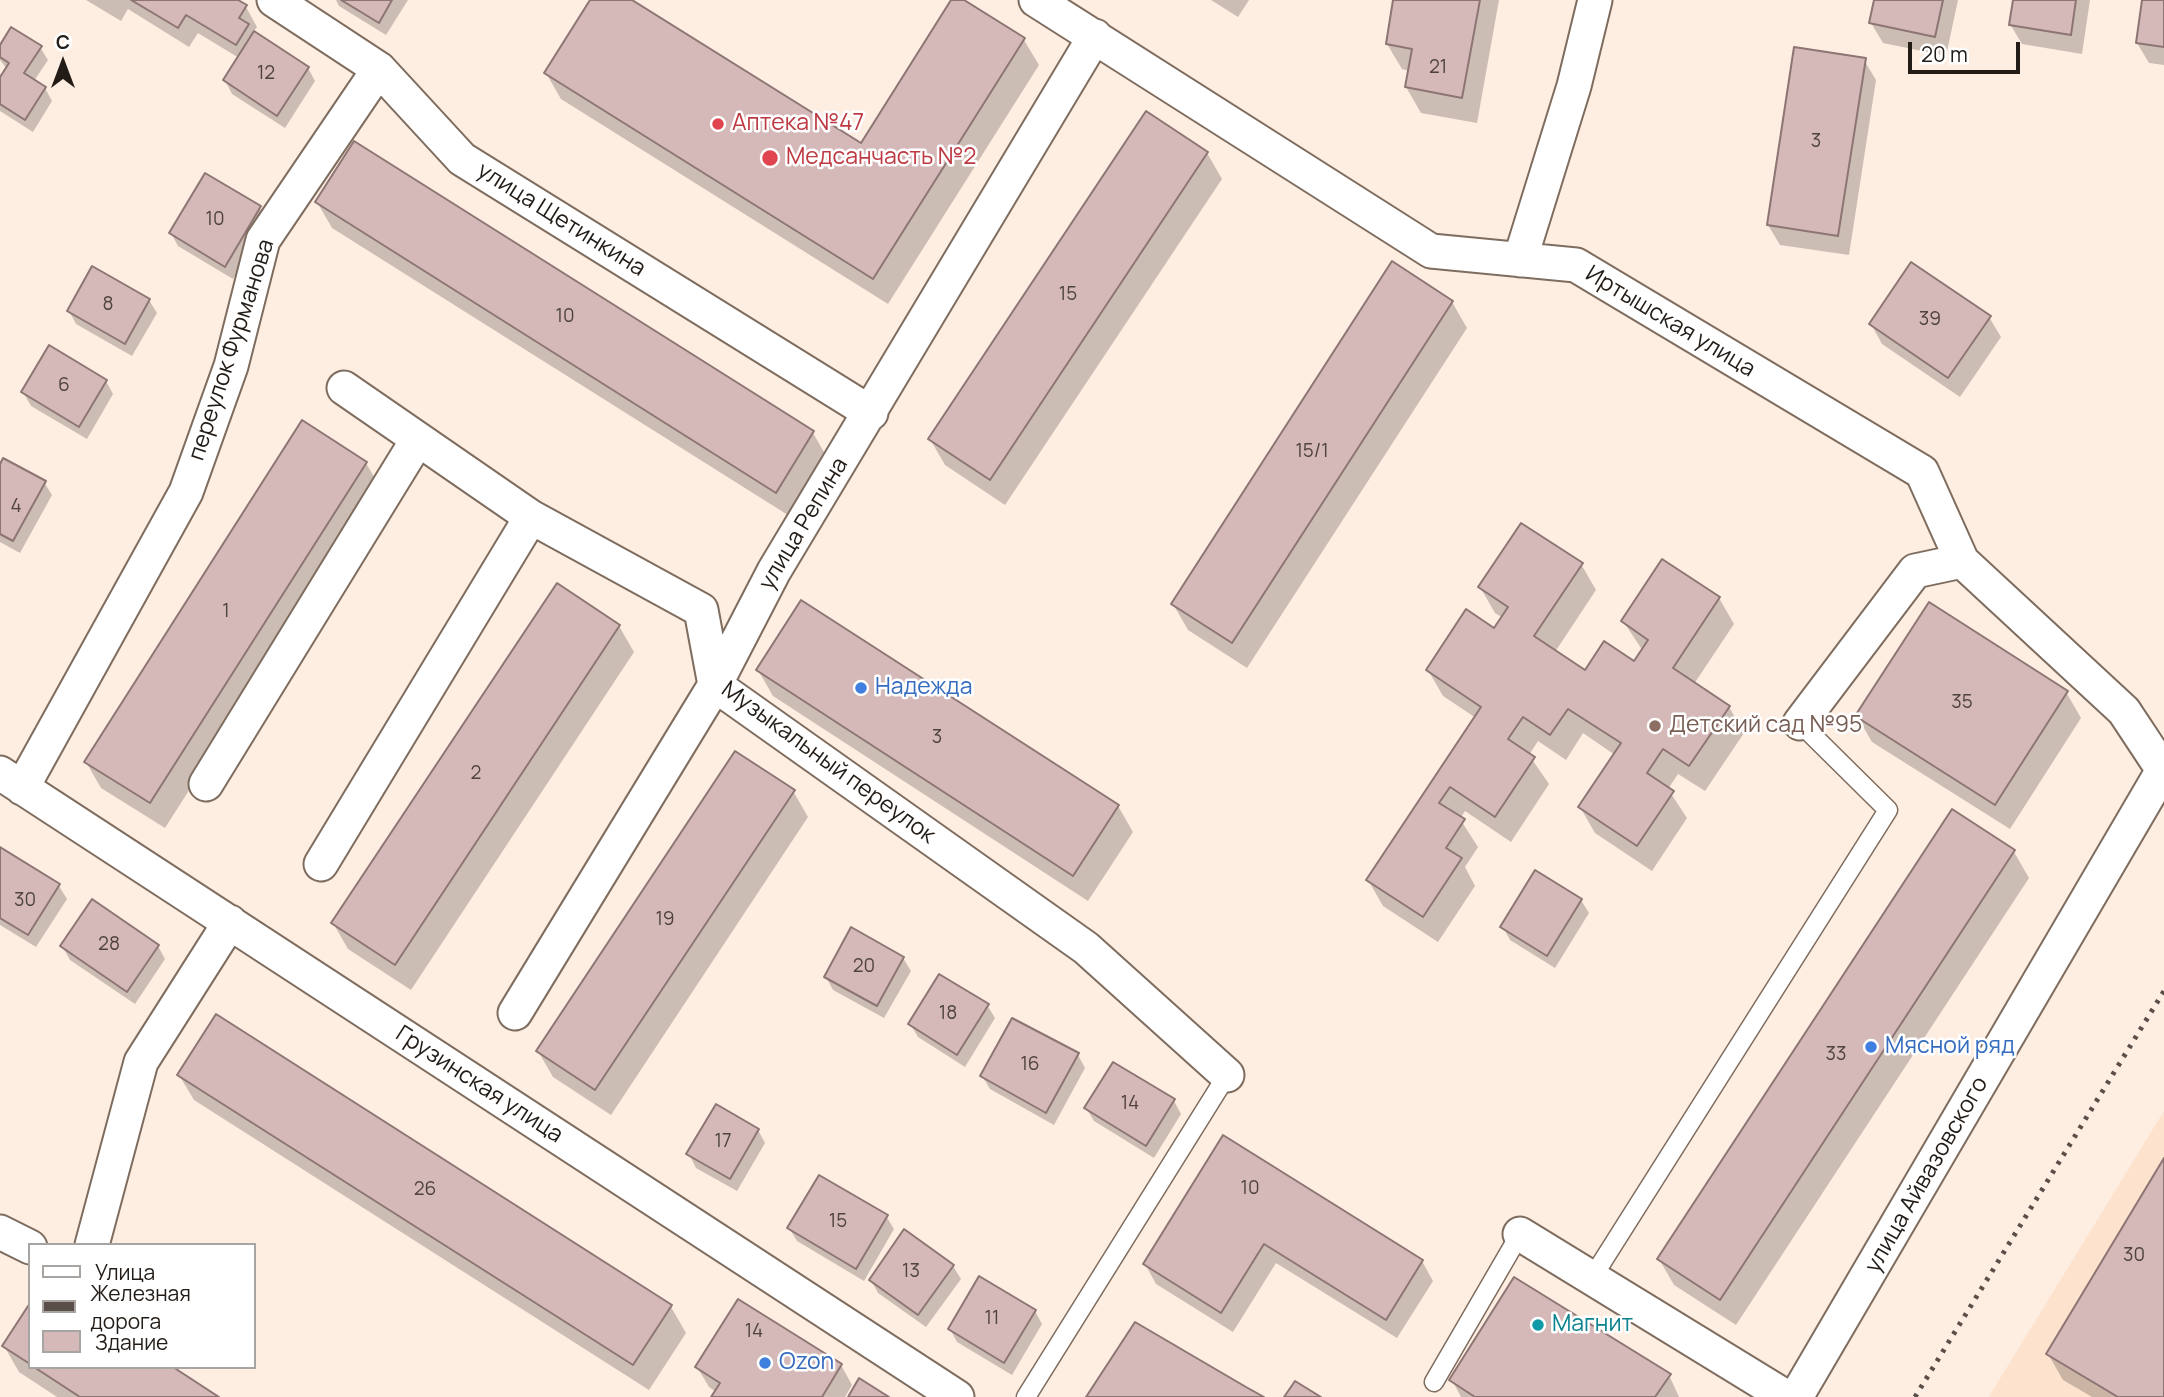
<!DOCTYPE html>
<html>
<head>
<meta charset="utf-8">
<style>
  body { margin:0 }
  #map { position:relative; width:2164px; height:1397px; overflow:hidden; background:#feede1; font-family:Manrope,sans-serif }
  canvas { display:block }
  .legend { position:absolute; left:28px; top:1243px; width:228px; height:126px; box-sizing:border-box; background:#fff; border:2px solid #a7a4a2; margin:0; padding:9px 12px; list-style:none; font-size:21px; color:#231c16 }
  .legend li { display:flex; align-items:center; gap:14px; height:35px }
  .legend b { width:35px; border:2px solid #a7a4a2 }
  .north { position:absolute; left:28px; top:28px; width:70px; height:70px; -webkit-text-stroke:5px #fff; paint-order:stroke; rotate:0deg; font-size:19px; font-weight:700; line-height:28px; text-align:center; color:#231c16 }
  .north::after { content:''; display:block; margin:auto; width:24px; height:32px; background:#231c16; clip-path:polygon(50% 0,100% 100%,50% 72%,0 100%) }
  .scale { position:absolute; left:1908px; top:42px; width:112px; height:32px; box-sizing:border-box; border:4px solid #231c16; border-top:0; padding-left:9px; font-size:21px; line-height:24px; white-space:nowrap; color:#231c16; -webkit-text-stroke:5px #fff; paint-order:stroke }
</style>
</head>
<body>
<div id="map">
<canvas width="2164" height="1397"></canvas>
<ul class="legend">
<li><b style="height:9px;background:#fff"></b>Улица</li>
<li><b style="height:9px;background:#594f48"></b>Железная дорога</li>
<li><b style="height:19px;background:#d4b9b8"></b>Здание</li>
</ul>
<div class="north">С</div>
<div class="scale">20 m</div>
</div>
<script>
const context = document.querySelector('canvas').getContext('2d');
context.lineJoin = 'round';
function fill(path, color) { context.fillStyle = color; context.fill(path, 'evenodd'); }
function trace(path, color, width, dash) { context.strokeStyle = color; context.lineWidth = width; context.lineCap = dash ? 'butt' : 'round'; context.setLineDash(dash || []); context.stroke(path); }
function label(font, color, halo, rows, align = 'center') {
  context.font = font + ' Manrope,sans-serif'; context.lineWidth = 5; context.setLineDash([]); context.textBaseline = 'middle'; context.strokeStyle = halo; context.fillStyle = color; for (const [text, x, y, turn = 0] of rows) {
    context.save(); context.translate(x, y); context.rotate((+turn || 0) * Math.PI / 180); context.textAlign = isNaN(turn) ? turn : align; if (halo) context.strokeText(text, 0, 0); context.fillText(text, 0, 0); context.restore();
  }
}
const built = new Path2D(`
  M2164,1111V1397H1989L1993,1390Z`);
const shadow = new Path2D(`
  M86,0H235L246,7L257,27L253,32L308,68L315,81L285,128L232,94L225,80L239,58L198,33L189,47L128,9L121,21Z
  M336,0H408L386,35L339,6Z
  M592,0H629L861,146L953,0H960L1024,40L1039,65L888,304L561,99L546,73Z
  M1211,0H1249L1238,17Z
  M1395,0H1499L1477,123L1421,113L1406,87L1409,71L1402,69L1387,44Z
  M1876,0H1958L1946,56L1883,43L1871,23Z
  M2014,0H2090L2082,54L2022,44L2010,24Z
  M2143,0H2164V65L2149,63L2137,43Z
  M40,47L48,60L34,81L45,88L52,101L33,132L0,111V80L7,69L0,60V48Z
  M1864,60L1876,80L1849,255L1780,245L1768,225Z
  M354,143L813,433L828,459L791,517L332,228L317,202Z
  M1207,153L1222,179L1005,505L945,465L930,439Z
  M259,207L267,220L233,279L178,246L171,233Z
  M149,300L157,313L132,356L76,324L69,311Z
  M1452,302L1467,328L1247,668L1188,630L1173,604Z
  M1989,317L2001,337L1960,397L1882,344L1871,324Z
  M106,381L113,394L87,439L31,406L23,392Z
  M366,463L381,489L165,828L101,788L86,762Z
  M0,467L44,482L52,495L20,553L0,542Z
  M1663,561L1719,598L1734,624L1694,684L1729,707L1744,733L1705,791L1678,774L1668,789L1687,818L1652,871L1595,833L1580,807L1615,755L1583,733L1566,760L1538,741L1529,755L1549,784L1511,842L1465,811L1460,819L1478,847L1465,867L1475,886L1438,942L1383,906L1368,880L1476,718L1443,696L1428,670L1495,631L1503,618L1495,613L1480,587L1581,564L1596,590L1555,652L1586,672L1634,663L1643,651L1623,621Z
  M557,585L619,626L634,652L411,990L348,949L333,923Z
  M758,670L1118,806L1133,832L1088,901L773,696Z
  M2066,692L2081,718L2010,829L1872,742L1857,716Z
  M793,791L808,817L611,1115L553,1077L538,1051Z
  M1,849L59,886L67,899L36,947L0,925Z
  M2014,852L2029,878L1736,1325L1674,1285L1659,1259Z
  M1581,900L1589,913L1555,968L1510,940L1503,927Z
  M62,946H158L165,959L135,1004L70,960Z
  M903,958L911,971L884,1018L833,990L826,977Z
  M987,1005L995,1018L965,1067L918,1037L910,1024Z
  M1078,1055L1085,1068L1054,1125L990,1089L982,1076Z
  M179,1075L671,1307L686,1333L649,1390L194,1100Z
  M1174,1101L1181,1114L1154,1158L1094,1121L1086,1108Z
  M758,1130L765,1143L737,1191L696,1168L689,1154Z
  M1224,1137L1422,1261L1433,1281L1397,1338L1276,1263L1233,1332L1156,1284L1145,1264Z
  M2164,1161V1397H2092L2063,1380L2048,1354Z
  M886,1216L894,1229L864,1281L797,1241L789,1228Z
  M953,1266L961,1279L926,1327L878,1293L871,1280Z
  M30,1307V1367H169L215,1397H57L19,1372L4,1346Z
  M1035,1311L1042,1324L1012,1375L957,1342L950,1329Z
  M841,1365L852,1385L845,1397H713L716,1392L709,1387L697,1367Z
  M1669,1375L1679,1397H1461L1452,1380Z`);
const building = new Path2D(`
  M131,0H238L247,5L239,18L249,24L236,45L186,15L178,28Z
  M341,0H392L379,23Z
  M590,0H632L861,143L951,0H964L1025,38L873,279L544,73Z
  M1393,0H1480L1462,98L1405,87L1412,49L1386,44Z
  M1874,0H1943L1935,37L1869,23Z
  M2013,0H2076L2071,35L2009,25Z
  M2142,0H2164V47L2136,43Z
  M11,27L42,46L24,73L46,87L25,120L0,104V77L9,63L0,57V45Z
  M254,31L309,67L277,116L223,80Z
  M1794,47L1866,58L1838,236L1767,225Z
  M1146,111L1208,152L990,480L928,439Z
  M354,141L814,431L776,493L315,202Z
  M205,173L261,206L225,267L169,233Z
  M1392,261L1453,301L1232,643L1171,604Z
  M1911,262L1991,316L1948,378L1869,324Z
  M92,266L150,299L125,344L67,311Z
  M49,345L107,380L79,427L21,392Z
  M302,420L367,462L150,803L84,762Z
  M3,458L46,481L13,541L0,534V464Z
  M1521,523L1583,563L1534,636L1585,670L1604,641L1634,661L1648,640L1621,621L1662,559L1720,597L1673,668L1730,706L1689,766L1663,749L1647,773L1674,791L1637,846L1578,807L1621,743L1568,709L1550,735L1523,717L1508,739L1535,757L1495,817L1450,787L1439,803L1465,819L1446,848L1462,858L1423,917L1366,880L1481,707L1426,670L1466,609L1494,628L1508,607L1478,587Z
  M557,583L620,625L395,965L331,923Z
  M801,600L1119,805L1073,876L756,670Z
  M1929,602L2068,691L1995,805L1855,716Z
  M735,751L795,790L595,1090L536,1051Z
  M1952,809L2015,850L1720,1300L1657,1259Z
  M0,847L60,884L28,935L0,918Z
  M1535,870L1582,899L1547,956L1500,927Z
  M92,899L159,945L127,992L60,946Z
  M851,927L904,957L877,1006L824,977Z
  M939,974L989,1004L957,1055L908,1024Z
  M216,1014L672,1305L633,1365L177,1075Z
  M1012,1018L1079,1053L1046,1113L980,1076Z
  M1113,1062L1175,1099L1146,1146L1084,1108Z
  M716,1104L759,1129L730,1179L686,1154Z
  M1223,1135L1423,1260L1386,1320L1264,1244L1221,1313L1143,1264Z
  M2164,1158V1397H2118L2046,1354Z
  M819,1175L888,1215L856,1269L787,1228Z
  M904,1229L954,1265L918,1315L869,1280Z
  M979,1276L1036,1310L1004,1363L948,1329Z
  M1514,1277L1671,1374L1655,1397H1475L1449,1380Z
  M738,1299L842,1364L822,1397H711L720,1383L695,1367Z
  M30,1303V1364L2,1346Z
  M1135,1322L1246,1387L1264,1397H1086Z
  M34,1367H173L219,1397H80Z
  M859,1378L889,1397H848Z
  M1295,1381L1321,1397H1284Z`);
const service = new Path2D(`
  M1592,1278L1888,810L1800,723
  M1434,1382L1520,1234
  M1026,1397L1227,1075`);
const minor = new Path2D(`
  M274,0L379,69L462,159L871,413
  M1036,0L1431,251L1576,265L1922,472L1962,561L2124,711L2163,770L1796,1397
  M1520,260L1574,86L1595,0
  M344,388L531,517L701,610L715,685L1086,948L1227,1075
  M1800,723L1915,571L1962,561
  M0,773L957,1397
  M206,784L418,439
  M22,788L186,492L231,366L263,240L379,69
  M321,864L531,517
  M515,1013L715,685L774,571L1095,36
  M0,1232L30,1247
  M1520,1234L1786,1397
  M92,1245L141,1062L230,922`);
const rail = new Path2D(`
  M1915,1397L2164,991`);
const markers = [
  [718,124,7,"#e0444e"],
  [770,158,9,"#e0444e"],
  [861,688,7,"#3f7fe0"],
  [1655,726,7,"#8d6e63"],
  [1871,1047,7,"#3f7fe0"],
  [1538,1325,7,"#0f9aa8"],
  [765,1363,7,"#3f7fe0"]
];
const numberNames = [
  ["21",1438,68],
  ["12",266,74],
  ["3",1816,142],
  ["10",215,220],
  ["15",1068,295],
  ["8",108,305],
  ["10",565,317],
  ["39",1930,320],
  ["6",64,386],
  ["15/1",1312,452],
  ["4",16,507],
  ["1",226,612],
  ["35",1962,703],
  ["3",937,738],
  ["2",476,774],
  ["30",25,901],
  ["19",665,920],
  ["28",109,945],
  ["20",864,967],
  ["18",948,1014],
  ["33",1836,1055],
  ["16",1030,1065],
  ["14",1130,1104],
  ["17",723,1142],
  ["10",1250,1189],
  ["26",425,1190],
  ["15",838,1222],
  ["30",2134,1256],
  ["13",911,1272],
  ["11",992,1319],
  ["14",754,1332]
];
const healthNames = [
  ["Аптека №47",732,124],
  ["Медсанчасть №2",786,158]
];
const streetNames = [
  ["улица Щетинкина",561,220,32],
  ["Иртышская улица",1670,322,31],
  ["переулок Фурманова",232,350,-72],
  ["улица Репина",804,524,-59],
  ["Музыкальный переулок",828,763,36],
  ["Грузинская улица",479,1085,33],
  ["улица Айвазовского",1927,1175,-60]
];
const shopNames = [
  ["Надежда",875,688],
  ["Мясной ряд",1885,1047],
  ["Ozon",779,1363]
];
const educationNames = [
  ["Детский сад №95",1669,726]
];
const cultureNames = [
  ["Магнит",1552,1325]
];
fill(built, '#fde2cd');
fill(shadow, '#0003');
fill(building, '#d4b9b8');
trace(building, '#8d7574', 2);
trace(service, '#7e6c5e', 21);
trace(minor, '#7e6c5e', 37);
trace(service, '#fff', 18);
trace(minor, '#fff', 33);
trace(rail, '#594f48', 5, [3.5, 7]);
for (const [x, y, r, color] of markers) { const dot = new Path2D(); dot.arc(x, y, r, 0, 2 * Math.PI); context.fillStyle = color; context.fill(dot); trace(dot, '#fff', 2.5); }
label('19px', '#4f433e', null, numberNames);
label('23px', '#be3a42', '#fff', healthNames, 'left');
label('23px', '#231c16', '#fff', streetNames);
label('23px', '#366cbe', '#fff', shopNames, 'left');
label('23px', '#785e54', '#fff', educationNames, 'left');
label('23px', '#0d838f', '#fff', cultureNames, 'left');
</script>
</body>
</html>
